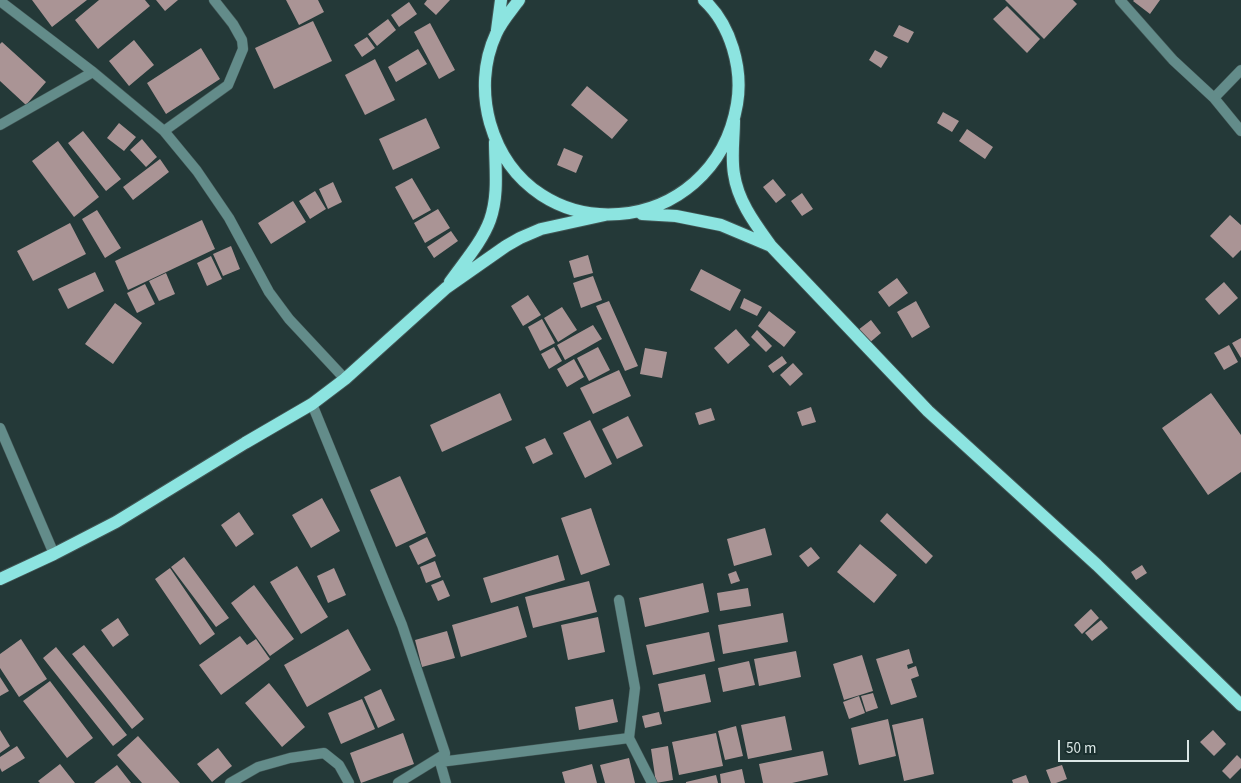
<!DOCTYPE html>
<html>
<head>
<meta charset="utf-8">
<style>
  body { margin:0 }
  #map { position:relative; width:1241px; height:783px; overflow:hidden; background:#243938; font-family:"Source Sans 3",sans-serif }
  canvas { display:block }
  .scale { position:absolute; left:1058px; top:740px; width:131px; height:22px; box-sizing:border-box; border:2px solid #dbe7e6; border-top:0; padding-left:6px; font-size:15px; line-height:18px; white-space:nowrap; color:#dbe7e6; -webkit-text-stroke:4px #1a2f2e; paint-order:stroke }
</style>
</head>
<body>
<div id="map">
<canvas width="1241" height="783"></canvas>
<div class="scale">50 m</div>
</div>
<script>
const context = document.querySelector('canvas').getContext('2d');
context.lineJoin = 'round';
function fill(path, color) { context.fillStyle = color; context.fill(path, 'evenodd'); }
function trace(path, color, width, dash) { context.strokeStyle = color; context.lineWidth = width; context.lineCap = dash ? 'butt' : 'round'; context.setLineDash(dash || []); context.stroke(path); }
const building = new Path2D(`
  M32,0H87L52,27Z
  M99,0H145L150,6L98,49L75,20Z
  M156,0H178L165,11Z
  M286,0H318L324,12L299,25Z
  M427,0H450L436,15L424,4Z
  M1005,0H1073L1077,4L1044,39Z
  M1134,0H1160L1150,14L1133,1Z
  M409,2L417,14L399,27L391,15Z
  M1007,6L1040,39L1027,53L993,19Z
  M388,19L396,30L377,46L368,34Z
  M313,21L332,61L274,89L255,48Z
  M430,23L455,70L439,79L414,32Z
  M899,25L914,32L908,43L893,36Z
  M367,37L375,48L362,57L354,45Z
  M134,40L154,65L129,86L109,61Z
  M2,42L46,82L26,105L0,81V44Z
  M201,48L220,79L166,114L147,83Z
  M418,49L427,64L396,82L388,67Z
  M875,50L888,57L881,68L869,60Z
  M375,59L395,100L365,115L345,75Z
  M587,86L628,120L612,139L571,105Z
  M943,112L959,121L952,132L937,123Z
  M426,118L440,148L393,170L379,139Z
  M119,123L136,137L124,151L107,138Z
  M967,129L993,147L985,159L959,141Z
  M83,131L121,179L106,191L68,143Z
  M142,139L157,157L146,167L130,150Z
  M58,141L99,197L74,217L32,161Z
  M564,148L583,156L576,173L557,165Z
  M160,159L169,172L133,200L123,187Z
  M412,178L431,210L413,220L395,187Z
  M773,179L786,195L776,203L763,187Z
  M333,182L342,202L328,209L319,189Z
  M315,191L326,209L310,219L299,201Z
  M802,193L813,209L802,216L791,201Z
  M293,201L306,222L271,244L258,223Z
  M438,209L450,228L425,243L414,223Z
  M97,210L121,248L105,258L82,219Z
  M1230,215L1241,225V250L1233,258L1210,236Z
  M202,220L215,249L128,290L115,261Z
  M70,223L86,254L33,281L17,251Z
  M451,231L458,241L434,258L427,247Z
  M231,246L240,269L223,276L213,254Z
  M588,255L593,273L574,278L569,261Z
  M211,256L222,279L207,286L197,263Z
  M701,269L741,290L730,311L690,290Z
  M95,272L104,291L68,309L58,289Z
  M166,273L175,294L159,301L149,281Z
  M593,276L602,300L581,308L573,283Z
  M897,278L908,293L889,307L878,292Z
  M1224,282L1238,298L1219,315L1205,299Z
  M145,284L155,304L137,313L127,293Z
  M528,295L541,315L523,326L511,306Z
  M744,298L762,307L757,316L740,308Z
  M609,301L638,366L625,371L596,306Z
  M916,301L930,327L912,338L897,312Z
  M115,303L142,323L113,364L85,344Z
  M562,307L577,330L558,342L544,318Z
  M769,311L796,332L784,347L758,326Z
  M542,319L555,343L540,351L528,327Z
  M871,320L881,333L868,344L858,330Z
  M593,325L602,339L565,360L557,345Z
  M736,329L750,345L728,364L714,348Z
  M757,330L772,346L766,352L751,337Z
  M1241,338V358L1232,343Z
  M1229,345L1238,362L1224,370L1214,353Z
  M554,347L562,361L549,369L541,354Z
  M598,347L610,370L589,381L577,358Z
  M645,348L667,352L662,378L640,374Z
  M782,356L787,363L773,373L768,366Z
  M574,359L584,377L567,387L557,369Z
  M793,363L803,374L790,386L780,375Z
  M619,370L631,396L593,414L580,388Z
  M500,393L512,420L442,452L430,425Z
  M1211,393L1241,435V472L1208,495L1162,428Z
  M811,407L816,422L802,426L797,412Z
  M711,408L715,420L699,425L695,413Z
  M628,416L643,446L617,459L602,429Z
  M590,420L612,464L585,478L563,433Z
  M545,438L553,454L533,464L525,447Z
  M400,476L426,533L396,547L370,490Z
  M322,498L340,531L311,548L292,515Z
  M591,508L610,565L581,575L561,518Z
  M239,512L254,534L236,547L221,525Z
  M887,513L933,556L926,564L880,521Z
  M765,528L772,555L734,566L727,539Z
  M427,537L436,556L418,565L409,546Z
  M860,544L897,575L874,603L837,572Z
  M811,547L820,558L808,567L799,556Z
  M558,555L565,580L491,603L483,578Z
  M184,557L229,618L216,627L171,567Z
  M435,561L441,577L426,583L420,567Z
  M1142,565L1147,573L1136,580L1131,572Z
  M297,566L328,617L301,634L270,582Z
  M170,568L215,634L200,645L155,579Z
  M334,568L346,595L328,603L317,576Z
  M736,571L740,581L731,584L728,574Z
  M443,580L450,596L438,601L431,585Z
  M589,581L597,612L533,628L525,597Z
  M703,583L709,612L645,627L639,598Z
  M254,585L294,639L270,656L231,603Z
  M748,588L751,606L720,611L717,593Z
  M518,606L527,637L461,657L452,625Z
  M1091,609L1099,618L1082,634L1074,625Z
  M783,613L788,642L723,654L718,625Z
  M598,617L605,652L568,660L561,625Z
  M118,618L129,635L113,647L101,630Z
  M1101,620L1108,628L1092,641L1085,633Z
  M348,629L371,670L307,707L284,665Z
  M447,631L455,658L422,667L415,640Z
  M709,632L715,661L653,675L646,645Z
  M240,636L247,645L256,639L270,659L221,695L199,665Z
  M21,639L47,679L19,697L0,668V654Z
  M84,645L144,719L132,729L72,654Z
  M56,647L127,735L113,746L43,658Z
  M909,649L913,663L907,665L908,669L916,666L919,676L911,679L917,697L891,705L876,659Z
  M796,651L801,677L759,686L754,659Z
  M862,655L873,691L844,700L833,664Z
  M749,661L755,685L723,692L718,668Z
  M705,674L711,702L664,712L658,684Z
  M0,677L9,691L0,696Z
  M50,681L93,738L67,758L23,701Z
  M269,683L305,727L282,747L245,703Z
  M381,689L395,720L378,728L364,697Z
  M873,693L878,708L866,712L861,696Z
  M859,696L865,713L849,719L843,702Z
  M362,699L375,729L341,744L328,713Z
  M613,699L618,722L579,730L575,707Z
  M659,712L662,724L645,728L642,716Z
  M785,716L792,750L748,759L741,725Z
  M923,718L934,774L904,781L892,725Z
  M888,719L896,756L859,765L851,728Z
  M736,726L743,756L725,760L718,731Z
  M0,730L10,746L0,753Z
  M1213,730L1226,744L1214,756L1200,742Z
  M403,733L414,764L361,783L350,753Z
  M716,733L723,766L679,775L672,742Z
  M138,736L180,783H142L117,755Z
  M17,746L25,758L2,772L0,768V757Z
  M668,746L673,780L656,783L651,749Z
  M218,748L232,766L212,782L197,764Z
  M823,751L828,775L792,783H763L759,764Z
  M1237,755L1241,759V768L1230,779L1222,771Z
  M629,758L635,783H605L600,765Z
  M60,764L75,783H40L38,781Z
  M592,764L597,783H565L562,772Z
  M117,765L131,783H94Z
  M1062,765L1067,779L1056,783H1051L1046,770Z
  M742,769L745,783H721L720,774Z
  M716,775L718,783H686V782Z
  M1026,775L1029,783H1013L1012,780Z`);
const street = new Path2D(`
  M1120,0L1173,60L1214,98L1241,131
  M0,1L93,72L164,131L197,171L229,218L269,292L289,319L345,379
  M1214,98L1241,70
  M0,125L93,72
  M164,131L228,85L243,49L242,40L233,24L214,0
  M312,404L402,625L445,753L440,762L446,783
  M0,428L54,554
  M619,600L635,688L629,738L652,783
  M440,762L629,738
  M230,783L258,767L290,758L324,753L339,765L349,783
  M398,783L445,754`);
const primary = new Path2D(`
  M519,0C511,11 501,22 496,34C483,62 482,94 490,123C528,255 714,240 737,104C743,69 731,25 704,0
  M497,30L501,0
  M734,120C734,138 731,157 734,174C738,202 756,225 771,246L928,411L1097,565L1241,705
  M642,214L676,216L721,225L771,246
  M450,282C464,262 482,242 490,220C499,195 495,167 495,142
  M0,579L54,554L116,522L245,443L312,404L345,379L446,288L506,246L520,238L541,229L605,215`);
fill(building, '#aa9495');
trace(street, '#415554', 11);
trace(primary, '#415554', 14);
trace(street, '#638c8a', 10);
trace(primary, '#8ce4e0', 12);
</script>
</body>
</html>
